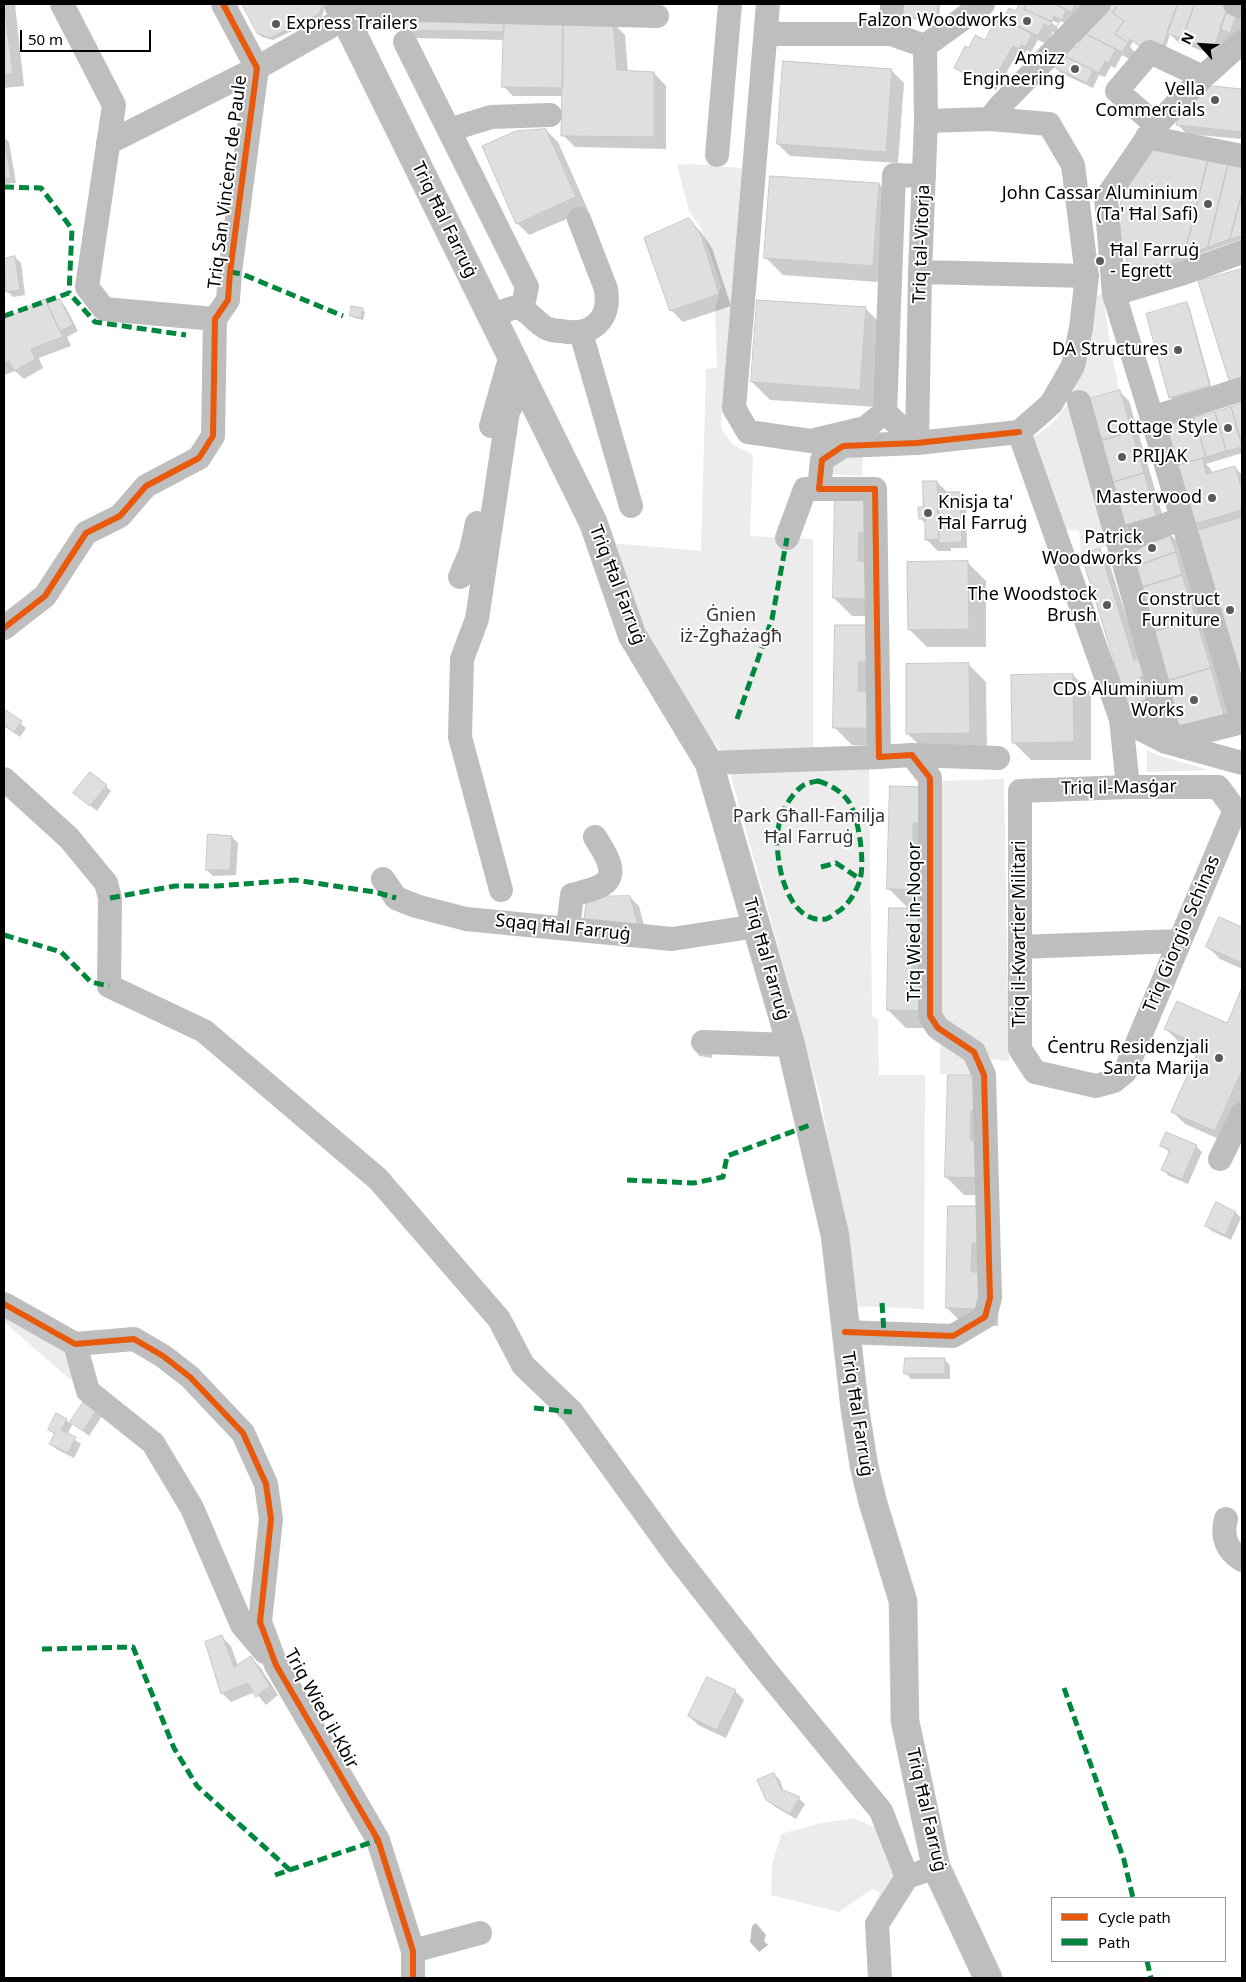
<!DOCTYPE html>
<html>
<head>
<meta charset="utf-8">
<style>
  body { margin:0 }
  #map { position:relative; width:1246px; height:1982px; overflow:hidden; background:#fff; font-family:"Noto Sans",sans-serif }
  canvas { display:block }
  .frame { position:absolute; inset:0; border:5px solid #000; pointer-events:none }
  .legend { position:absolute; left:1051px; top:1897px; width:175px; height:65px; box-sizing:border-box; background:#fff; border:1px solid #999; margin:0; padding:6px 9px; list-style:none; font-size:15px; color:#000 }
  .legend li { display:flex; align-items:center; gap:10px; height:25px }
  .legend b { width:25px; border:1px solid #999 }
  .north { position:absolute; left:1176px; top:20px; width:50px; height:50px; -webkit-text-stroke:4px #fff; paint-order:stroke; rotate:296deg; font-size:14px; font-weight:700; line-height:20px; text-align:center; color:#000 }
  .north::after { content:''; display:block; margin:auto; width:18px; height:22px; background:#000; clip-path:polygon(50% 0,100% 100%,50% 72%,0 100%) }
  .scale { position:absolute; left:20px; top:30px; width:131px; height:22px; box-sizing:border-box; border:2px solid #000; border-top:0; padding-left:6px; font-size:15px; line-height:18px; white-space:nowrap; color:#000; -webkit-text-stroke:4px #fff; paint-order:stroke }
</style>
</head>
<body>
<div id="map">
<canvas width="1246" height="1982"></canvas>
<div class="frame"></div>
<ul class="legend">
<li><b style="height:6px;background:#e8590c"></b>Cycle path</li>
<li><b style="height:6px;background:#00873e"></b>Path</li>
</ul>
<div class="north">N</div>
<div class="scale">50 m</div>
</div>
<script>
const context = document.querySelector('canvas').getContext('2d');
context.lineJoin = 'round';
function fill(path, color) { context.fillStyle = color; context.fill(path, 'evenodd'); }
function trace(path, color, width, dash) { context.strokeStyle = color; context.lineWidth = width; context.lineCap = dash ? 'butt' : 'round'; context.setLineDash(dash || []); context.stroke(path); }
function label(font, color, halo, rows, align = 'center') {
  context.font = font + ' "Noto Sans",sans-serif'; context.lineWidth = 4; context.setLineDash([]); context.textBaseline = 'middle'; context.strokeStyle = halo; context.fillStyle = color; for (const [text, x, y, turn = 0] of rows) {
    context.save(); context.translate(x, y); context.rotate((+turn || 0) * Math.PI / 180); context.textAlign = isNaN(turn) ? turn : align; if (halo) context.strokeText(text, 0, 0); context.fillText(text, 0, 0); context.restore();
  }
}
const green = new Path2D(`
  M690,164L742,168L721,428L732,444L753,455L750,536L813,539V752H722L675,692L636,623L611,543L701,551L706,369L717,368L715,309L721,286L702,230L689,211L677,165Z
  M1103,294L1108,331L1119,391L1089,399L1132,437L1152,524L1100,549L1081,554L1079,531L1064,529L1031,439C1037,434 1044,430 1050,425C1085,393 1088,339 1095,296Z
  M863,445L862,476L832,474L834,455Z
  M1147,750L1160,756L1210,770L1147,772Z
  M869,765L872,1016L878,1020L879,1075H925L924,1309L857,1306L821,1100L728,766Z
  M1004,779L1009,1061L991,1059L967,1037L938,1014L939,781Z
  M940,1038L964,1050L979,1075L940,1074Z
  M4,1312L74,1352L78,1386L4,1322Z
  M854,1818L880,1830L900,1861L893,1892L877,1905L875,1903L880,1892L872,1889L839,1912L771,1895L772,1866L781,1834L817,1824Z`);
const water = new Path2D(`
  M756,1923L766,1935L764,1941L768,1945L759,1952L750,1942L752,1926Z`);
const shadow = new Path2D(`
  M4,4H15L24,86L4,88Z
  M243,4H324L325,7L322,17L273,40L262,37L259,34Z
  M904,4H940L939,20L906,19L904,16Z
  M1021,4L1027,6L1028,4H1092L1077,17L1072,14L1068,24L1060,21L1057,28L1060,32L1058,35L1053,32L1047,44L1038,40L1031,52L1027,50L1025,54L1019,51L996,90L962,73L956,67L969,50L986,41L1008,23L1005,19L1016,12ZM1031,10L1058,23L1057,26L1035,15Z
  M1110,4L1117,9L1121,4H1214L1237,13L1242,17V32L1239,41L1229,37L1222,58L1178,42L1170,34L1165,50L1133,41L1130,47L1136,53L1131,60L1122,55L1115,68L1111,66L1105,77L1099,75L1093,88L1061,73L1055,67L1066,58L1072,45L1078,48Z
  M613,23L625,35L628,72L654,73L666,86V149L575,147L563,135V96H513L504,87L505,40L411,38L402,29Z
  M892,71L904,83L898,163L790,156L778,144Z
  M1201,87L1242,90V139L1187,134L1178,125Z
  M546,130L558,142L588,210L529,235L517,223Z
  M4,137L9,142L16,183L4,184Z
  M1242,166V239L1191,257L1190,262L1137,278L1131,272L1117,225Z
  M879,184L897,202L891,283L783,275L765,257Z
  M689,220L701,232L712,248L731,306L683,322L671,310Z
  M15,257L21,263L25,295L13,297L7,291Z
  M1242,270V390L1200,282Z
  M59,300L65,306L78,331L67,337L71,346L39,358L43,368L24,379L15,371L4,375V322L44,301L49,305Z
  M1186,303L1189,306L1212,389L1173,400L1171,397Z
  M865,308L883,326L877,407L770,400L752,382Z
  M362,309L365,312L363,320L354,318L351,316Z
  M1120,392L1129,401L1165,524L1134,534L1125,525Z
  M1242,404V453L1206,464L1211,469L1212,474L1235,467L1242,475V683L1192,524L1176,465L1172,426Z
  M937,482L948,493H960L966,499L967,548H951V551H938L926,539V524L920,518Z
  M867,497L884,616H852L834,598Z
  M1168,532L1177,541L1233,728L1188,741Z
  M1099,550L1108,559L1155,708L1138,714L1129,705Z
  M968,563L986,581V647H927L909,629Z
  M836,626L885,679V746L852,745L834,727Z
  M968,664L986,682L987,751H925L907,733Z
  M1073,675L1091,693V760H1031L1013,742Z
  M4,711L26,728L20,737L4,726Z
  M106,786L111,791L97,811L81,798Z
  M922,788L938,1028H906L888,1010L909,909L889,889Z
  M209,836L232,837L238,843L236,875L213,876L207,870Z
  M630,897L639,906L648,940L588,898Z
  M1220,919L1242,928V969L1220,959L1208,947Z
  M1242,991V1109L1228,1143L1185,1124L1173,1112L1200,1050L1178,1041L1166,1029L1227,1024Z
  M698,1045L713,1049L712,1058L700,1056L697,1054Z
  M949,1076L988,1129L997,1195H964L946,1177Z
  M1167,1133L1196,1146L1202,1152L1188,1184L1169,1176L1163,1170L1170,1153L1162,1145Z
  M981,1208L999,1291L998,1326H965L947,1308Z
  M1236,1213L1241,1218L1231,1240L1212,1231L1206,1226Z
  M944,1359L950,1365V1379H911L906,1373Z
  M87,1399L104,1413L89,1436L73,1423L67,1435L81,1444L74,1458L56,1449L51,1443L55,1435L49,1429L66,1420L71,1424Z
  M222,1637L231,1646L238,1666L251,1658L260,1667L278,1695L266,1705L255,1692L231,1702L222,1693Z
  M735,1691L744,1700L726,1738L698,1725L689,1716Z
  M774,1774L780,1780L784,1792L799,1799L805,1804L796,1819L774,1806L768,1800Z`);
const building = new Path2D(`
  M4,4L13,74L4,75Z
  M242,4H323L319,14L270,38L258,34Z
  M903,4H938L937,18L902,17Z
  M1019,4L1026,5L1024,9L1052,22L1049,27L1044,24L1038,36L1003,19L1009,8L1016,11Z
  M1027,4H1055L1066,10L1062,20L1054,16L1052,22L1024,9Z
  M1055,4H1076L1071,12Z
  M1102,4H1112L1117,7L1113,13L1124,21L1115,34L1128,43L1122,52L1079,31Z
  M1119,4H1178L1162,48L1143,49L1130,39L1128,43L1115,34L1124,21L1113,13Z
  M1178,4H1195L1182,39L1167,33Z
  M1195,4H1218L1228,8L1213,50L1182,39Z
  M1228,8L1238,12L1230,33L1220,29Z
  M391,16L504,19V32L401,30Z
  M997,16L1032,34L1025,47L1021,45L1019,49L1013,46L990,86L954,68L965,46L969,48L975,35L985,40Z
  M504,19L563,23V88L502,87Z
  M613,22L617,70L654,72V137L561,136L563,23Z
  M1084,33L1116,49L1109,63L1105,61L1099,73L1065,56L1071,44L1077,47Z
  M1060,54L1093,70L1087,83L1054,67Z
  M783,61L892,69L886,152L777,144Z
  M1201,85L1242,89V132L1176,125L1178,110Z
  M546,129L576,197L516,224L482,146L516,131Z
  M4,138L11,178H4Z
  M1146,141L1209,156L1184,257L1130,272L1116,225L1128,168Z
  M1209,156L1229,161L1208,247L1184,257Z
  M1229,161L1242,165V193L1230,239L1208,247Z
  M770,176L879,183L873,266L764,258Z
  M1242,193V236L1230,239Z
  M689,218L701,235L719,294L670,311L644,238Z
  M15,256L20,290L6,292L4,259Z
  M1242,269V383L1231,387L1198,281Z
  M45,299L63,337L31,349L35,359L14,371L9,361L4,363V320Z
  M60,299L73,325L60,331L47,304Z
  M757,300L866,307L860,390L751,382Z
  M1187,302L1210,386L1169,398L1146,314Z
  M351,306L363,308L361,318L350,316Z
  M1120,390L1132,432L1099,441L1087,400Z
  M1242,403V444L1231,407Z
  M1231,407L1242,447L1226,451L1215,412Z
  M1215,412L1226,451L1206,457L1194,418Z
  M1194,418L1206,457L1175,466L1166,434L1171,424Z
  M1132,432L1144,473L1111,483L1099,441Z
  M1203,458L1206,474L1235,466L1241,486H1242V510L1190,525L1175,466Z
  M1144,473L1156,516L1124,525L1111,483Z
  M923,481H937L939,539L925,540V518L919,519L918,507H923Z
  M938,492H960L962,542L939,543Z
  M835,495L868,496L867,533L859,532L858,561L868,562L867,599L833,598Z
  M1242,517V687L1193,532Z
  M1168,530L1176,552L1131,568V544Z
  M1100,549L1134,660L1144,657L1150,674L1140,677L1147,699L1128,706L1081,554Z
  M1176,552L1182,575L1137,589L1131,568Z
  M968,561L969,629L908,630L907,562Z
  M1182,575L1196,619L1150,633L1137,589Z
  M1196,619L1211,668L1164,682L1150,633Z
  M835,625H868V662H859L858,691H868L867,728H833Z
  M969,663L970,733L906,734V664Z
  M1211,668L1225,719L1178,732L1164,682Z
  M1073,674L1074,742L1012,743L1011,675Z
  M4,709L22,721L14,732L4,725Z
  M90,772L107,785L90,806L73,793Z
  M890,786L923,787L922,824L913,823V852L922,853V890L887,889Z
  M208,834L232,836L230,870H206Z
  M630,896L640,932L583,926L587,897Z
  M889,908H922L921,945L912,944V973L922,974L921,1011L887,1010Z
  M1219,917L1242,927V963L1206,947Z
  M1242,988V1070L1215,1131L1171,1112L1201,1045L1164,1029L1177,1001L1227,1023Z
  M948,1075H979V1111H971L970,1140H980L979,1178L945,1177Z
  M1166,1132L1197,1145L1182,1179L1161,1170L1170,1150L1160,1146Z
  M1216,1202L1236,1212L1225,1235L1205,1226Z
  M948,1206H981L980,1243H972L971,1272H981L980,1309L946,1308Z
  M905,1358H945V1374H904Z
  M86,1398L99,1406L83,1431L70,1422Z
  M56,1413L67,1419L61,1430L76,1437L68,1453L49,1444L55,1433L48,1430Z
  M222,1635L234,1667L251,1656L270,1686L256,1697L248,1683L221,1694L205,1642Z
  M707,1677L736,1690L717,1730L688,1716Z
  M774,1773L781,1789L800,1797L790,1814L766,1800L757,1780Z`);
const minor = new Path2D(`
  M62,4L114,105L87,287L104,309L215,319
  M768,4L734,408L748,432L811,441L865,428L885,412
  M1235,4L1242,7
  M766,34H891L925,46
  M891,34L892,4
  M405,42L527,287L522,309
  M1242,42L1203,77L1156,125L1106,198L1114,294L1152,418L1242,389
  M925,46L983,4
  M990,119L999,107L1099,4
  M926,121L990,119L1049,124L1073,165L1087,276L1081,328L1073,366L1051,404L1019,432
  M1156,125L1117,91L1150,52L1203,77
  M449,130L491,117L550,115
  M1147,137L1242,156
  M108,143L257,68L345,18L382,9L657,16
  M717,155L730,4
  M920,272L1087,276
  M1114,294L1184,273L1242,252
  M507,310C512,308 517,306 522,309C531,314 537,323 546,328C550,330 556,331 561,331C592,337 611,320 606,289L579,219
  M581,333L631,506
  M1079,402L1159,689L1156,706L1141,729
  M1152,418L1242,719
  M491,426L511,355
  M1019,432L1121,719L1128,787
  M917,443L920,272L926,121L925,46
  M917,443L885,412L894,175L924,176
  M787,538L805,489H819
  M1121,555L1125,545L1138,536L1182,518
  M460,577L471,551L477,523
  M4,628L45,596L86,533L120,516L146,486L199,458L213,436L215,319L228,300L230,272L257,68L223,4
  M1159,691L1168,731L1178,738L1242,722
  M1127,722L1166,742L1242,763
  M912,755L998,758
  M709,763L879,757
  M4,779L69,838L106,883L110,898L109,986L204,1031L378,1179L499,1319L523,1365L572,1412L674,1553L763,1667L881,1811L907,1877L936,1867
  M1128,787H1218L1235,810L1125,1072L1114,1081L1096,1086L1035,1072L1020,1049V791Z
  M383,879L396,898L416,906L466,919L672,939L757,926
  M501,890L460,737L462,659L477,619L508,411L525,385
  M568,928L572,895C581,892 594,890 602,885C621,874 603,850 595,837
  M1020,947L1179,941
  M703,1042L791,1045
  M1220,1159L1242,1114
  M4,1304L75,1344L134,1339L163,1356L190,1377L243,1433L266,1484L271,1519L260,1622L276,1665L378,1840L413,1951V1978
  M845,1332L953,1336L985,1317L990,1298L984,1075L974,1052L938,1028L930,1016V778L912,755L879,757L875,489H819L822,460L843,446L917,443L1019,432
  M75,1344L88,1391L153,1443L192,1508L242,1625L265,1652
  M1226,1519C1221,1537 1227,1551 1242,1560
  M413,1951L480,1933
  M880,1978L877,1924L907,1877`);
const major = new Path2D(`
  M338,4L593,522L632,635L709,763L791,1045L835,1235L855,1410L864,1466L873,1503L903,1601L905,1721L936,1867L988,1978`);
const quiet = new Path2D(`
  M4,187L41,188L72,229L69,293
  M230,272L242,274L343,316
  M4,316L69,293L95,322L186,335
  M737,719L772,619L787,538
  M818,781C831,785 841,791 849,802C859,818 865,862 860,880C856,892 849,904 839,911C835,913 830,918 826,919C786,925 774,858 778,830C780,814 789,797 801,787C805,783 813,782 818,781Z
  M821,867L836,863L860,879
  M110,898L175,886H217L295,880L375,892L396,898
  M4,935L61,952L91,982L109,986
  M627,1180L694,1183L723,1177L727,1156L810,1125
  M882,1303L884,1333
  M534,1408L572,1412
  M42,1649L133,1647L174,1748L197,1786L291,1871
  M1064,1688L1124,1860L1133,1898
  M275,1875L378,1840
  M1147,1961L1151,1978`);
const cycleway = new Path2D(`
  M4,628L45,596L86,533L120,516L146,486L199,458L213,436L215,319L228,300L230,272L257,68L223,4
  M4,1304L75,1344L134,1339L163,1356L190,1377L243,1433L266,1484L271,1519L260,1622L276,1665L378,1840L413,1951V1978
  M845,1332L953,1336L985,1317L990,1298L984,1075L974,1052L938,1028L930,1016V778L912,755L879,757L875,489H819L822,460L843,446L917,443L1019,432`);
const markers = [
  [1027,21,5,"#595959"],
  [276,24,5,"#595959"],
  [1075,69,5,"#595959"],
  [1215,100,5,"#595959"],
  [1208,204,5,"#595959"],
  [1100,261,5,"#595959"],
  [1178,350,5,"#595959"],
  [1228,428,5,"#595959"],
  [1122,457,5,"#595959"],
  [1212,498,5,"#595959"],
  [928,513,5,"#595959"],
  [1152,548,5,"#595959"],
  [1107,605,5,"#595959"],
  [1230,610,5,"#595959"],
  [1194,700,5,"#595959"],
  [1219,1058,5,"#595959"]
];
const poiNames = [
  ["Falzon Woodworks",1017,21],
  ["Express Trailers",286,24,"left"],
  ["Amizz",1065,59],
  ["Engineering",1065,80],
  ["Vella",1205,90],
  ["Commercials",1205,111],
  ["John Cassar Aluminium",1198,194],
  ["(Ta' Ħal Safi)",1198,215],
  ["Ħal Farruġ",1110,251,"left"],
  ["- Egrett",1110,272,"left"],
  ["DA Structures",1168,350],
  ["Cottage Style",1218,428],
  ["PRIJAK",1132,457,"left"],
  ["Masterwood",1202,498],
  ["Knisja ta'",938,503,"left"],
  ["Ħal Farruġ",938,524,"left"],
  ["Patrick",1142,538],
  ["Woodworks",1142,559],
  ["The Woodstock",1097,595],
  ["Brush",1097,616],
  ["Construct",1220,600],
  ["Furniture",1220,621],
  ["CDS Aluminium",1184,690],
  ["Works",1184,711],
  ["Ċentru Residenzjali",1209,1048],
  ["Santa Marija",1209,1069]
];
const streetNames = [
  ["Triq San Vinċenz de Paule",228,182,-83],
  ["Triq Ħal Farruġ",444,220,64],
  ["Triq tal-Vitorja",922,244,-88],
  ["Triq Ħal Farruġ",617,585,69],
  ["Triq il-Masġar",1119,788,-1],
  ["Triq Wied in-Noqor",915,922,-90],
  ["Sqaq Ħal Farruġ",563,928,6],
  ["Triq il-Kwartier Militari",1020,934,-90],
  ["Triq Giorgio Schinas",1182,934,-67],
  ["Triq Ħal Farruġ",766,959,74],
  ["Triq Ħal Farruġ",857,1414,81],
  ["Triq Wied il-Kbir",321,1709,61],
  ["Triq Ħal Farruġ",926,1810,77]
];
const parkNames = [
  ["Ġnien",731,616],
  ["iż-Żgħażagħ",731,637],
  ["Park Għall-Familja",809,817],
  ["Ħal Farruġ",809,838]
];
fill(green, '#ececec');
fill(water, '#bfbfbf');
fill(shadow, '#0003');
fill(building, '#dfdfdf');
trace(building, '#c7c7c7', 1);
trace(major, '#dbdbdb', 29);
trace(minor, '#bebebe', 24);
trace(major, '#bebebe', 28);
trace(quiet, '#00873e', 5, [10, 5]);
trace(cycleway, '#e8590c', 6);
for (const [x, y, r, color] of markers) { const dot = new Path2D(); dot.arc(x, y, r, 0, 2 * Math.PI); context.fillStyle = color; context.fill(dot); trace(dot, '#fff', 2); }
label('18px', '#000', '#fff', poiNames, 'right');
label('18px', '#000', '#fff', streetNames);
label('18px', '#333', '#fff', parkNames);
</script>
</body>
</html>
